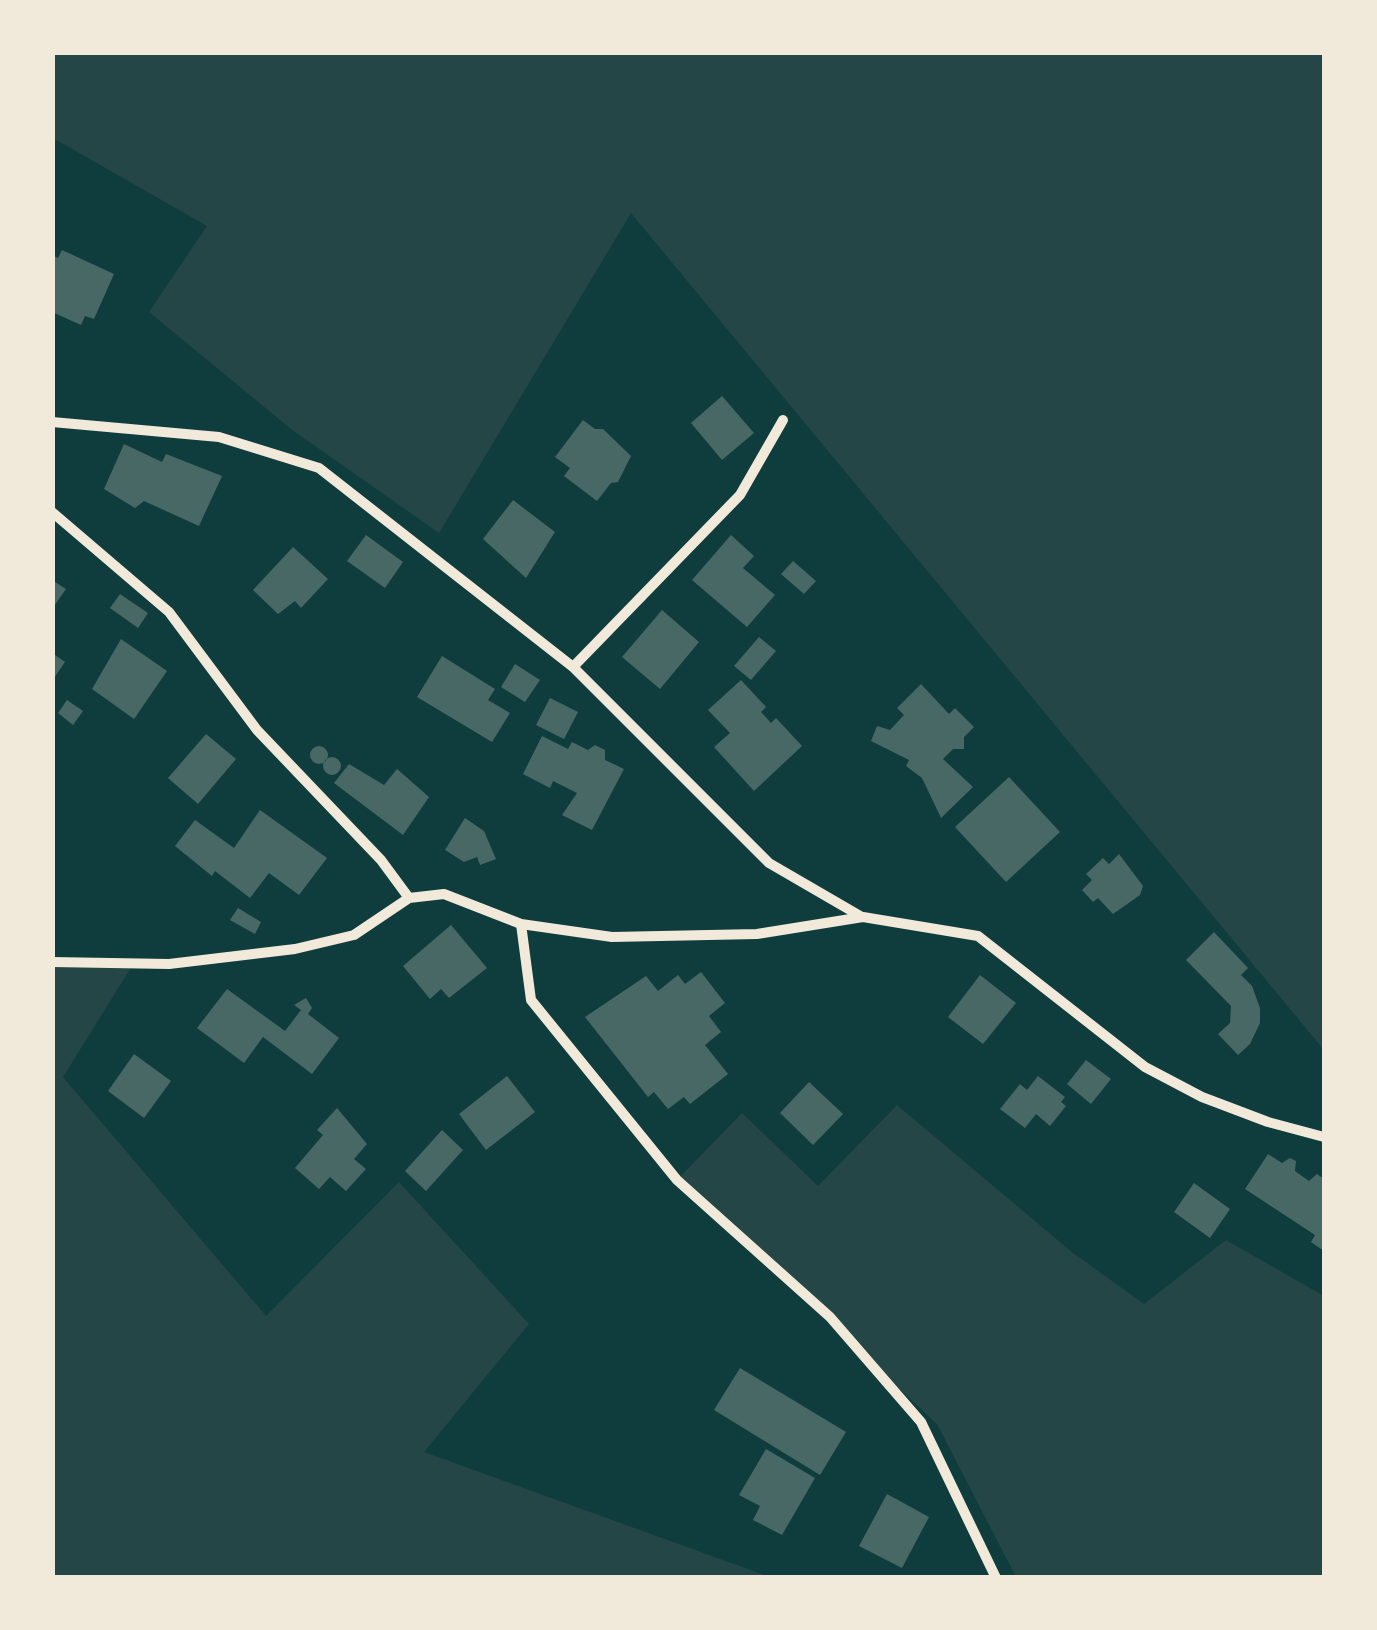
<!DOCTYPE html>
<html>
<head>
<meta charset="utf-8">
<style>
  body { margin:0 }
  #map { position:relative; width:1377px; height:1630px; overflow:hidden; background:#0f3d3e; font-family:Helvetica,sans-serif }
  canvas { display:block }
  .frame { position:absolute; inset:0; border:55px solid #f1e9da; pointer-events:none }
</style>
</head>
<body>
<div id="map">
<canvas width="1377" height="1630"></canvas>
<div class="frame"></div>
</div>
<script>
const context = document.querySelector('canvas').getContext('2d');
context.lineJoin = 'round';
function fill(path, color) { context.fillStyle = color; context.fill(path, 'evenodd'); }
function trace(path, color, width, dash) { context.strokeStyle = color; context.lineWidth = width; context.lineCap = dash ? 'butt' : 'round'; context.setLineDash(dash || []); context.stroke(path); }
const green = new Path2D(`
  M53,52L1324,53V1050L631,213L439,533L291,429L149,312L207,226L53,138Z
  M53,962L132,966L63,1077L266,1316L399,1182L529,1324L424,1452L770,1577L53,1578Z
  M897,1105L1073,1253L1144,1304L1226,1240L1324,1296V1577H1016L937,1424L677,1180L742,1113L818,1186Z`);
const building = new Path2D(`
  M62,250L114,274L94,319L85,316L81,325L52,312V255L58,258Z
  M722,396L754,433L722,460L691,423Z
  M583,420L595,429H603L631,456L618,482L611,483L597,501L564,476L570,468L555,457Z
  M124,444L162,462L166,454L222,476L199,526L144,501L135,508L104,489Z
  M513,500L555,532L526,578L483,539Z
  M366,535L403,562L385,588L347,561Z
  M731,535L754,556L743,568L775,595L747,627L692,580Z
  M293,547L328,579L301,608L295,601L278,614L253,590Z
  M793,561L816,581L804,594L781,574Z
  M52,580L66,589L52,609Z
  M120,594L148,613L138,628L110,608Z
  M662,610L699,642L660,689L622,657Z
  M759,637L776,651L751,680L734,666Z
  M121,639L167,671L134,719L92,689Z
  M52,653L65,662L52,681Z
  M442,656L495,689L488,700L510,713L492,742L417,697Z
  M515,664L540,680L525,702L501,687Z
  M741,680L766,707L761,712L771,723L776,718L802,746L754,791L714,747L730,733L708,710Z
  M921,684L949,714L955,708L974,727L964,737V749H953L943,759L973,787L941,818L922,778L906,766L909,760L871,741L877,726L890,730L904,715L897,708Z
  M550,698L578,712L564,739L536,725Z
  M67,700L83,711L73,725L58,713Z
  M206,734L236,759L198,804L168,778Z
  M542,736L568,749L572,742L588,750L595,745L605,750V760L624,769L592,830L562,815L577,793L553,781L550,788L523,774Z
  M310 755a9 9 0 1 1 18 0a9 9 0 1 1-18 0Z
  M323 766a9 9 0 1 1 18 0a9 9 0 1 1-18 0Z
  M349,764L384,785L397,769L429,797L403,835L334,783Z
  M1009,777L1060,832L1006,882L955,827Z
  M260,810L327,858L299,895L269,873L250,898L215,871L212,876L175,846L195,820L234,848Z
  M465,818L484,831L496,859L480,865L477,857L464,862L445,850Z
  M1119,854L1143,886L1140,895L1113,914L1098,898L1093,902L1082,890L1092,880L1086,874L1103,858L1109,864Z
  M238,908L261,922L255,934L230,920Z
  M451,925L487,968L449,998L441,989L430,999L403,966Z
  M1214,932L1248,968L1241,975L1252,986L1260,1008V1023L1250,1044L1238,1055L1218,1034L1230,1023L1231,1006L1186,960Z
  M701,972L725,1003L709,1016L721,1032L705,1045L728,1074L690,1104L684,1097L668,1109L654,1092L648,1097L585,1017L646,976L658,991L678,975L685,984Z
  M980,975L1016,1003L983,1044L948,1017Z
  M227,989L285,1031L301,1010L294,1005L306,998L312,1008L308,1014L339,1038L312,1074L263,1037L244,1063L197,1028Z
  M134,1054L171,1081L144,1118L108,1091Z
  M1086,1060L1111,1079L1091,1104L1067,1084Z
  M507,1076L535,1112L486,1150L459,1114Z
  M1038,1076L1065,1097L1061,1102L1066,1106L1050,1126L1036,1114L1025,1128L1000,1109L1020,1084L1027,1090Z
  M809,1082L843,1114L813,1145L780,1113Z
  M337,1108L367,1144L354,1159L366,1169L346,1191L330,1177L319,1189L295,1168L323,1135L317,1130Z
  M442,1130L463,1150L426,1191L405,1171Z
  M1268,1154L1282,1163L1290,1158L1296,1161L1295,1171L1309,1181L1317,1174L1324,1179V1251L1311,1242L1315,1235L1245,1189Z
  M1194,1183L1230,1209L1210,1238L1174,1212Z
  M740,1368L846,1432L820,1475L714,1410Z
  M766,1449L815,1478L782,1535L753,1520L760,1506L739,1495Z
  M887,1494L929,1517L902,1568L859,1546Z`);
const path = new Path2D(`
  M52,1577L53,1578`);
const minor = new Path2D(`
  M52,422L219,437L319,468L573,667L769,863L862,917
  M52,512L169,612L257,730L381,860L409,898
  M573,667L740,495L783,420
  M409,898L444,894L521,924L612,937L757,934L863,917L978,936L1145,1067L1202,1097L1268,1122L1324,1137
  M521,924L531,1000L677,1180L830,1317L921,1422L996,1578
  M52,962L169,964L295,949L354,935L409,898`);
fill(green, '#244646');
fill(building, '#486865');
trace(path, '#f1e9da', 6);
trace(minor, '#f1e9da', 10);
</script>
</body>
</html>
